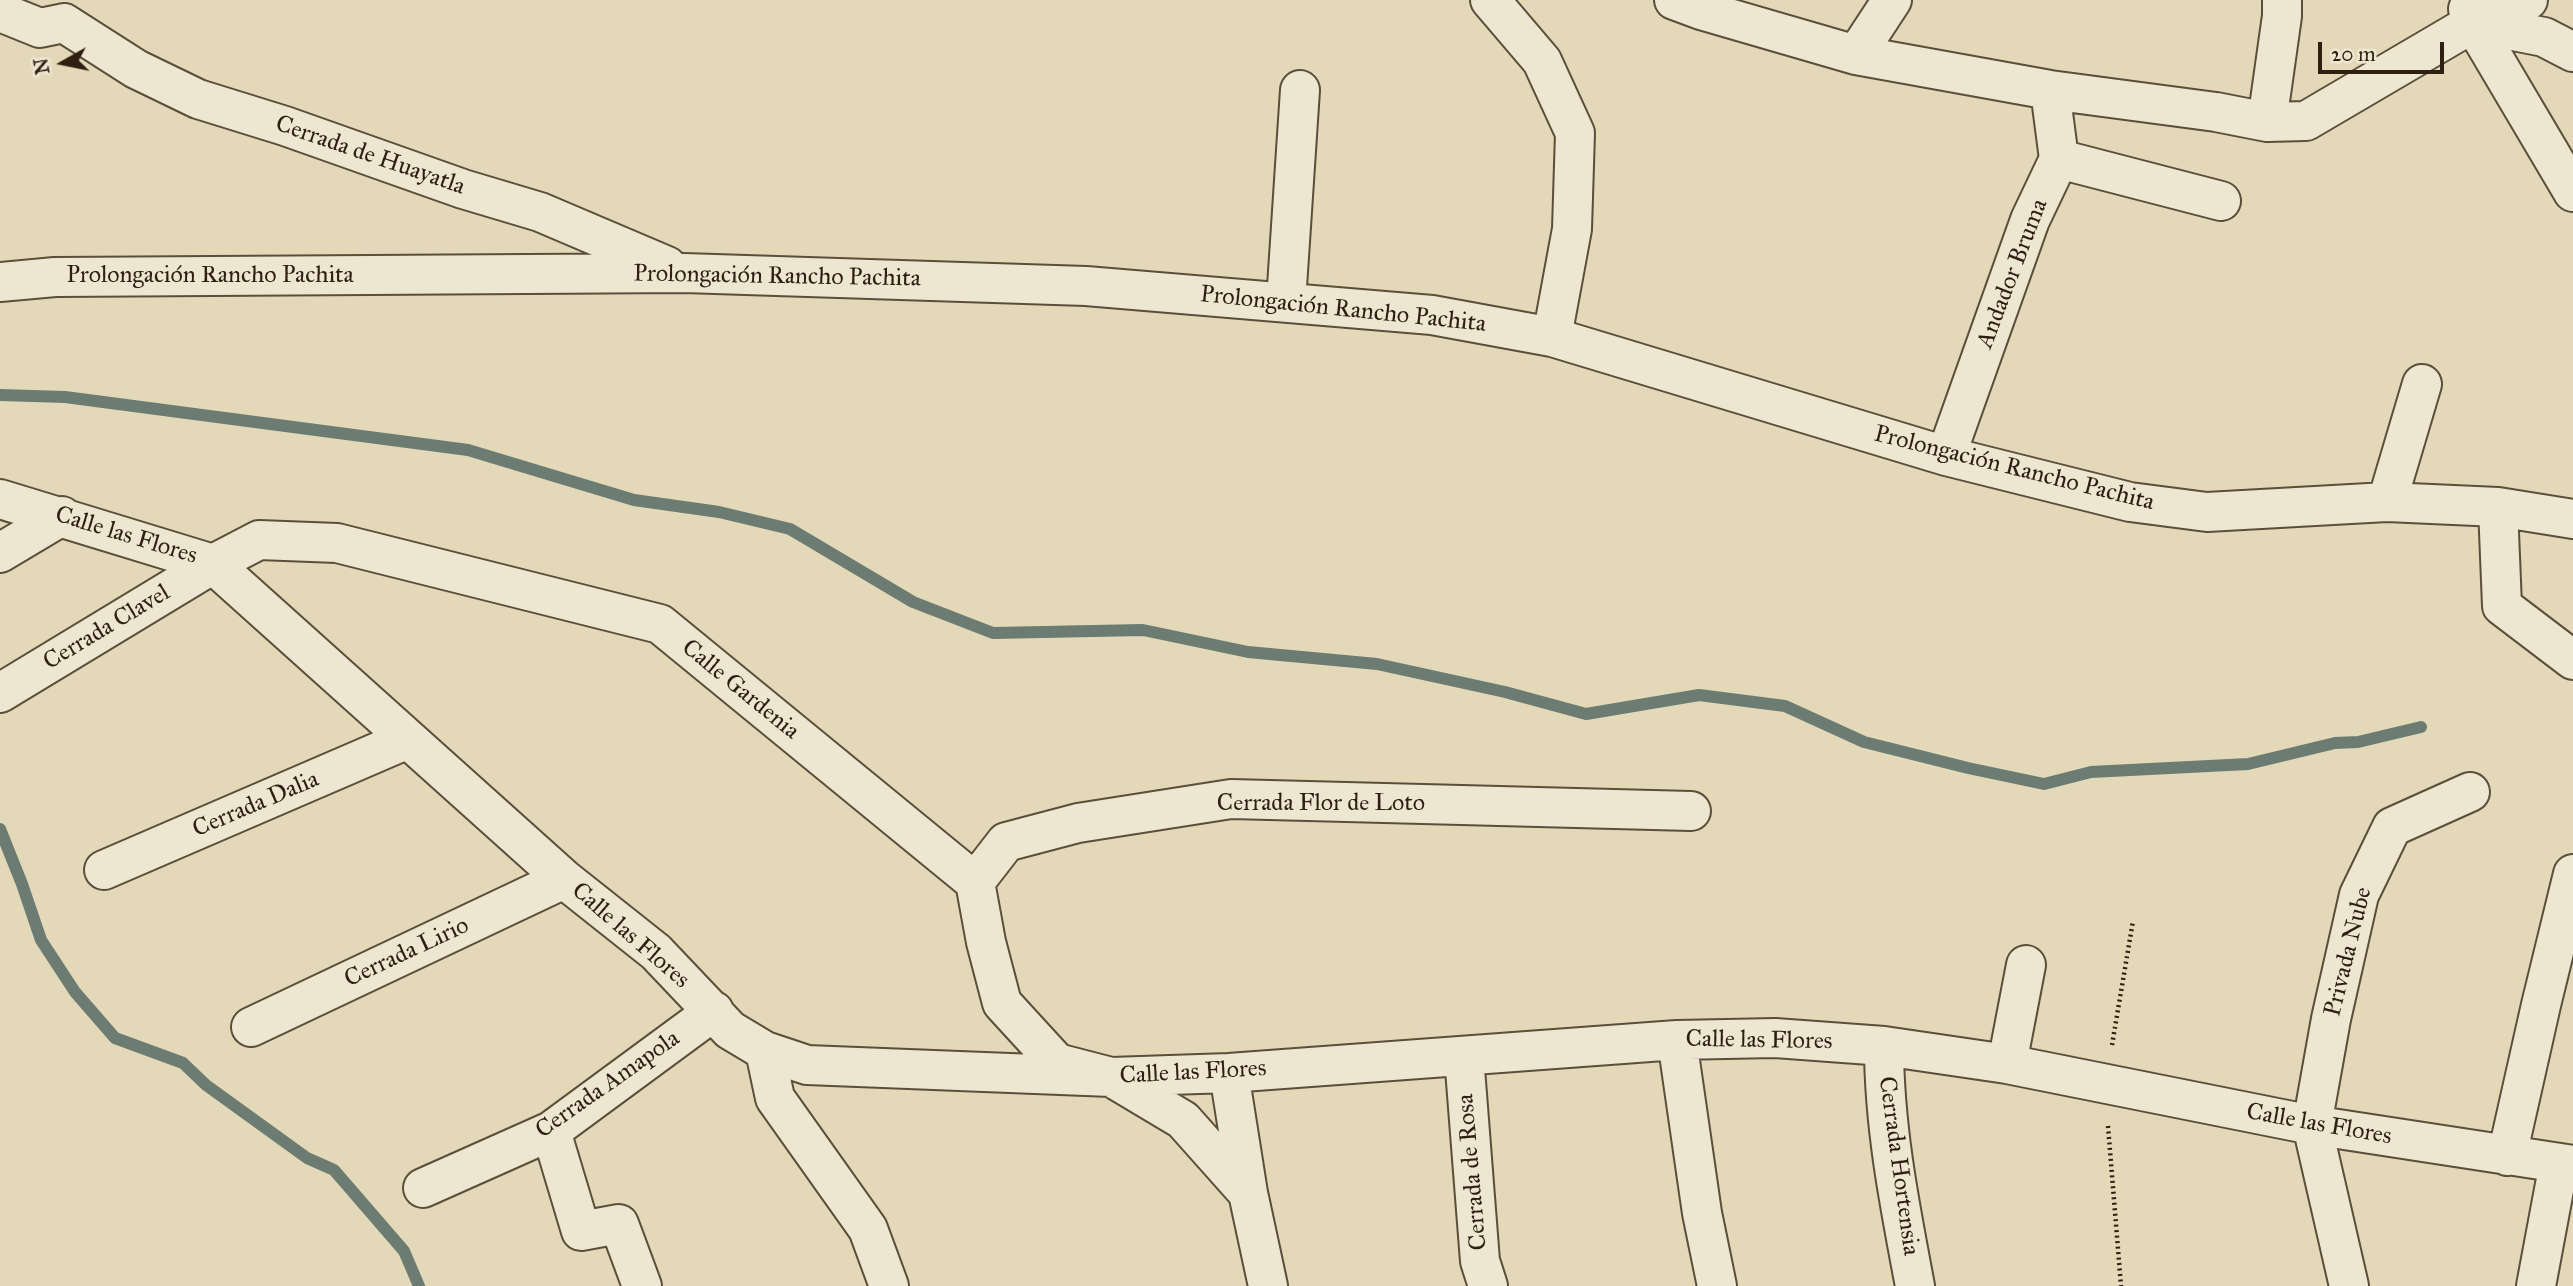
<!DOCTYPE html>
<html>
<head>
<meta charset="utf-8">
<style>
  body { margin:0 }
  #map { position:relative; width:2573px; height:1286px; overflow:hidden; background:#e3d9b8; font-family:"IM FELL Great Primer",serif }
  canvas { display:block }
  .north { position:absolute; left:28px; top:28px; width:70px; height:70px; -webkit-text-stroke:5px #ede6d1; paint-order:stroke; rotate:261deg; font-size:19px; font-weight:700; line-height:28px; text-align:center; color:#2e1f10 }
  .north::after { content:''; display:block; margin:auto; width:24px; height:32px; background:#2e1f10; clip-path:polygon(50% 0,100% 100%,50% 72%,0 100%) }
  .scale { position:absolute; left:2318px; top:42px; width:126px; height:32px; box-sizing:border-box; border:4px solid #2e1f10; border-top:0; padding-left:9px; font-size:21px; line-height:24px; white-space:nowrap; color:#2e1f10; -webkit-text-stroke:5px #ede6d1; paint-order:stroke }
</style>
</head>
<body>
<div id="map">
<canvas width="2573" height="1286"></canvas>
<div class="north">N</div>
<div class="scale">20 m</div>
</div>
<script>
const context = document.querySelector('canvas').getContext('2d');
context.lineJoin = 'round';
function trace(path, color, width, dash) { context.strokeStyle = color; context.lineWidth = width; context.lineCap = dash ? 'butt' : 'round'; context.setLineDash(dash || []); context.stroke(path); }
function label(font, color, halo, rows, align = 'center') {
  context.font = font + ' "IM FELL Great Primer",serif'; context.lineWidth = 6; context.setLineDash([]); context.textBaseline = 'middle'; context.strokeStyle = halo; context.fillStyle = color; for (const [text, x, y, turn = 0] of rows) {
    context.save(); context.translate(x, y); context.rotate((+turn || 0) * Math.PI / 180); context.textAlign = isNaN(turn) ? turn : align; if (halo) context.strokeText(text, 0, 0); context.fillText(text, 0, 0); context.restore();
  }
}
const stream = new Path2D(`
  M0,395L65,397L468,450L634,500L719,512L790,529L913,602L993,633L1143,630L1248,652L1377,664L1505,692L1586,714L1699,695L1785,706L1864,742L1968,768L2044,784L2091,772L2248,764L2335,743L2358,742L2421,727
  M0,829L22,884L41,940L75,992L115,1038L183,1063L206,1085L307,1158L334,1170L404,1251L419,1286`);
const path = new Path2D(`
  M2112,1045L2133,921
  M2108,1126L2121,1286`);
const street = new Path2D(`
  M1490,0L1542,61L1575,133L1572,229L1552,337
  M1674,0L1701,10L1856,55L2050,90L2216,112L2267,122L2306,121L2473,23L2544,37L2573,52
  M2468,9L2473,23L2573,192
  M0,12L40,28L64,23
  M64,23L136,69L198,99L285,126L463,189L540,212L667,266
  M2473,23L2528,0
  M1856,55L1892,0
  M2267,122L2282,16V0
  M2059,159L2221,201
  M0,282L55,277L684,273L1086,286L1432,315L1552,337L1946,456L2130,502L2207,512L2387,502L2498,507L2573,519
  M1286,302L1300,90
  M1946,456L2030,220L2059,159L2050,90
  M0,499L213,564L564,879L656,952L730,1030L765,1051L807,1065L1111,1077L1229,1073L1677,1040L1775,1038L1884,1046L2007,1064L2312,1125L2573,1165
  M2387,502L2422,384
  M2498,507L2502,606L2573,660
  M0,553L62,516
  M0,693L213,564L259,540L337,543L660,624L975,882L986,942L1002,1003L1057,1063L1111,1077L1183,1120L1248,1193
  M104,870L408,739
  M975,882L1006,842L1078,823L1231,799L1691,811
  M251,1027L564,879
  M1677,1040L1702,1213L1717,1286
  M1884,1046C1884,1127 1900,1207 1915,1286
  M765,1051L775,1098L868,1229L889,1286
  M1464,1056L1480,1261L1488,1286
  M2007,1064L2026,965
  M1229,1073L1248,1193L1268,1286
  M551,1131L581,1231L619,1224L642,1286
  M2507,1156L2541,1005L2573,874
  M423,1188L551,1131L714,1011
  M2349,1286L2312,1125L2331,1019L2359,895L2392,827L2470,792
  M2536,1286L2559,1163`);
const streetNames = [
  ["Cerrada de Huayatla",370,156,19],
  ["Andador Bruma",2013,274,-69],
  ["Prolongación Rancho Pachita",210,276],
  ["Prolongación Rancho Pachita",777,277,1],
  ["Prolongación Rancho Pachita",1343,310,6],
  ["Prolongación Rancho Pachita",2014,469,14],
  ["Calle las Flores",126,536,17],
  ["Cerrada Clavel",107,628,-31],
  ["Calle Gardenia",740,690,39],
  ["Cerrada Flor de Loto",1321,804],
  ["Cerrada Dalia",256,805,-23],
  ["Calle las Flores",630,936,41],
  ["Privada Nube",2349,952,-76],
  ["Cerrada Lirio",407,953,-25],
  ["Calle las Flores",1759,1041,1],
  ["Calle las Flores",1193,1073,-3],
  ["Cerrada Amapola",608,1085,-35],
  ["Calle las Flores",2319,1125,10],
  ["Cerrada Hortensia",1898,1166,82],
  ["Cerrada de Rosa",1473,1172,-95]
];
trace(stream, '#6c7c72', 12);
trace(street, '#5b4e3a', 42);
trace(path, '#2e1f10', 4.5, [2, 3.5]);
trace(street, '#ede6d1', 38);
label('24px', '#2e1f10', '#ede6d1', streetNames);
</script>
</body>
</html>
